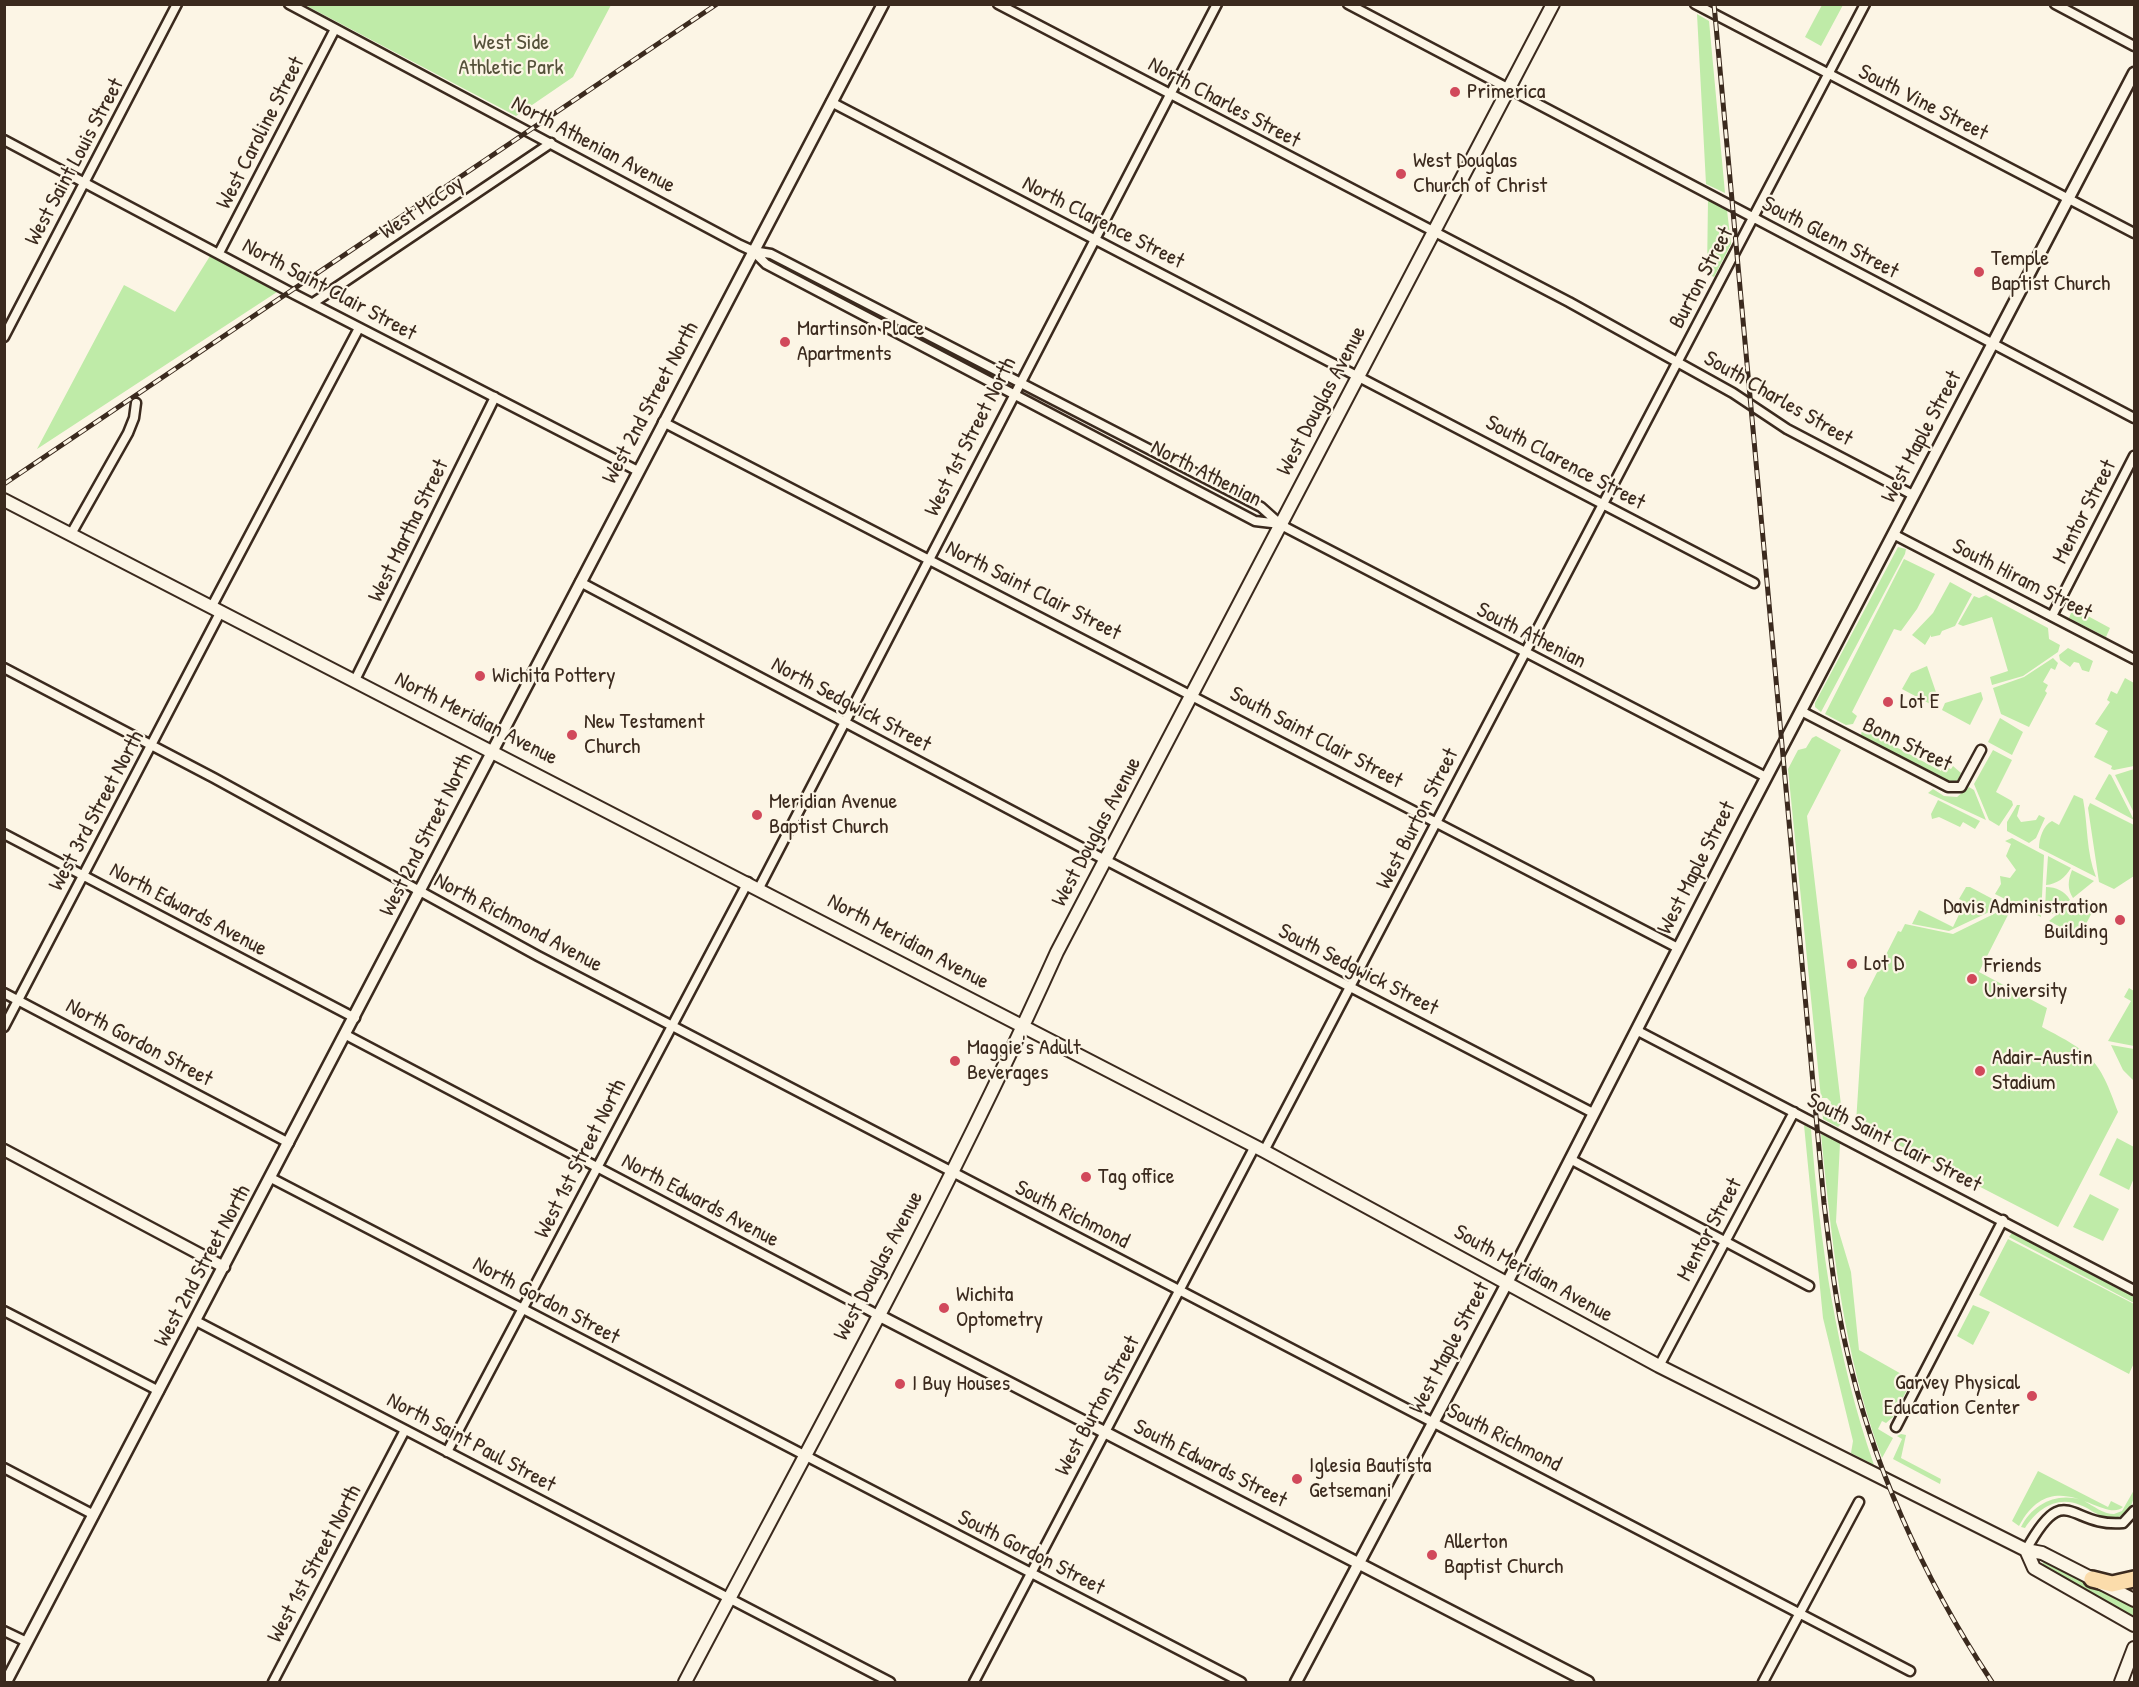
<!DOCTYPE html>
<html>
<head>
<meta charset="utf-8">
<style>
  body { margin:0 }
  #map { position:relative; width:2139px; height:1687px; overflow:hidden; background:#fcf5e5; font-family:"Patrick Hand",sans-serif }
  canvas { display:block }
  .frame { position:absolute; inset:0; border:6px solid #3b2a1e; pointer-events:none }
</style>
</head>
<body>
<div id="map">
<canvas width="2139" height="1687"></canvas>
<div class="frame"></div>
</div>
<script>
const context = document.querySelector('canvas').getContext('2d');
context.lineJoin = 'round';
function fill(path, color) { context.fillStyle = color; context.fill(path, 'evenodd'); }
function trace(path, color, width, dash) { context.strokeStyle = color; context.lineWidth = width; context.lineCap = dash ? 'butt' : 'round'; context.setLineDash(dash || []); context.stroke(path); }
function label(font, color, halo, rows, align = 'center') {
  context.font = font + ' "Patrick Hand",sans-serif'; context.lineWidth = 4.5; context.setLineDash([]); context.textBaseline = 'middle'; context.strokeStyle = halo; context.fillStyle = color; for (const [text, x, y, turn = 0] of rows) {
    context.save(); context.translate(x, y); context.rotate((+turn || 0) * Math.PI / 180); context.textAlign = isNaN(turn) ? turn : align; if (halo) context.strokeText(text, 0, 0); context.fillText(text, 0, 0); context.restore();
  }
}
const green = new Path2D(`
  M305,5H611L573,77L516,116Z
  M1822,5H1843L1821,46L1805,37Z
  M1697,14L1709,21L1725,193L1706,184Z
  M1708,199L1727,210L1731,244L1714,277L1707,274Z
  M210,256L277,292L37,449L124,285L175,312Z
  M1898,547L1906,549L1905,554L1821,712L1815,707V703Z
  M1904,559L1935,574L1917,609L1901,631L1894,629L1852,712L1857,716L1853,724L1846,725L1825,714Z
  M1950,582L1972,594L1955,626L1942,631L1940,635L1931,637V635L1925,645L1912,635L1933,613Z
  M1986,595L2048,628L2049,639L2060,645L2058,652L2023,676L1992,685L1990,677L2008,671L1992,617L1963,626L1958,624L1974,596L1979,598Z
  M2073,608L2110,628L2106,637L2069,618Z
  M2068,648L2093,661L2089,672L2082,670L2079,663L2074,662L2070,667L2060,660L2059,655Z
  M2053,658L2058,663L2055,670L2051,668L2043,682L2048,685L2045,691L2047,693L2029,727L2001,714L1993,688L2024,677Z
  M1927,666L1938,698L1934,706L1902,689L1911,673Z
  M2125,678L2134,683V766L2114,770L2111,769L2112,766L2094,757L2108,731L2095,724L2110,702L2107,700L2111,691L2117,694Z
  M1981,692L1983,699L1970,725L1942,710L1945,703Z
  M2000,718L2023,732L2012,755L1988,742Z
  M1862,729L1941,771L1944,766L1951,769L1953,766L1961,773L1957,782L1950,784L1861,736Z
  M1816,736L1841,750L1807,816L1843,1122L1838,1127L1823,1119L1822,1109H1828L1831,1102L1827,1098H1821L1788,769L1798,750L1806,748L1812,738Z
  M1993,750L2012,760L1996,792L2012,801L2013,805L1999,826L1989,820L1974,784Z
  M2134,769V813L2115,775Z
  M2109,774L2111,775L2134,820L2095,799Z
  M1969,787L1974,790L1986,820L1928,793L1933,789L1944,796L1957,797Z
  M2074,795L2083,799C2088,825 2086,852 2096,877L2039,848C2039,839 2043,825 2052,821L2059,825Z
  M1938,800L1980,821L1975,829L1963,822L1960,827L1939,817L1932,819L1931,814Z
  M2090,803L2134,825V876L2114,889L2099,882L2088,808Z
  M2017,805H2020L2017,816L2021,822L2036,820L2039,815L2045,818L2036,838L2029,843L2007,831V822Z
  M2012,838L2044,855L2041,917L1995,894L2001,884L2000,876L2010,878L2016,870L2006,856L2011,844L2005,841Z
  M2048,856L2071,868C2065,878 2057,884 2046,885Z
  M2072,870L2094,881L2073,898C2067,889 2068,880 2072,870Z
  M1966,887H1970L2004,905L1949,931L1912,924L1919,910L1953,927L1965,902L1959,899Z
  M2046,887C2056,887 2065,891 2070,900L2052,914L2045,910Z
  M2072,902L2096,905L2079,937L2049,921Z
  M2008,907L2011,909L1979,972L2047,1008L2042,1027C2091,1053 2099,1058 2118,1112L2058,1227L1856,1123L1864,998L1898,931L1901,932L1905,924L1953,934Z
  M2129,988L2134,991V1046L2108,1041L2131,1001L2124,997Z
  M2111,1045L2134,1049V1081L2123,1070Z
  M1804,1125L1811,1129C1820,1244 1836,1355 1874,1465L1851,1453L1853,1441L1823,1318Z
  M1821,1134L1840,1143L1836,1222L1851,1272L1859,1350L1912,1380L1893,1417L1886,1423L1882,1421L1878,1429L1893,1438L1882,1458C1843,1354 1832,1244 1821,1134Z
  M2117,1138L2134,1147V1178L2129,1190L2099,1175Z
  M2090,1194L2119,1209L2103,1241L2073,1227Z
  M2012,1233L2134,1297V1303L2009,1237Z
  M2008,1239L2134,1304V1363L2129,1374L1979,1295Z
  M1973,1305L1990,1312L1973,1345L1957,1336Z
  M1901,1434L1906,1435L1901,1458L1941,1479L1940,1484L1893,1459L1902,1439L1897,1436Z
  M2038,1471L2108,1507L2111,1501L2123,1507C2104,1525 2054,1460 2019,1526L2012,1521Z
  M2134,1490C2135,1506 2124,1522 2105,1517C2096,1515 2089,1508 2080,1505C2057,1495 2037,1509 2025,1528L2021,1527C2033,1503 2059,1491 2084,1501C2094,1506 2103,1514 2114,1514L2122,1511Z
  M2044,1561L2134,1606V1617L2044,1567L2042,1565Z`);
const minor = new Path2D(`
  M289,4L740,245L753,251L766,264L1255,521L1280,524
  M998,4L1569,302L1733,393L1787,429L1913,495
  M1348,4L2134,418
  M1695,4L2134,233
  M2055,4L2134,46
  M831,102L1754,583
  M4,140L290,292L638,471
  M753,251L771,254L1261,507L1281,525L1766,777
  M219,253L335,29
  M313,303L551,143
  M4,337L177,4
  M663,422L1678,948
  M71,534L128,433L134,418L136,403
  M1893,534L2134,659
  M580,582L1090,852L1593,1113
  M212,606L359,328
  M2052,616L2134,456
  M4,668L214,778L538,956L1910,1671
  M355,680L495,397
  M1801,711L1948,787H1961L1981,750
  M4,834L355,1018
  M759,888L1217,4
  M4,993L289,1143
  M4,1027L221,611
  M1636,1030L2134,1290
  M346,1035L878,1315
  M1264,1151L1865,4
  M1570,1159L1809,1286
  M271,1178L1241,1682
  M4,1311L159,1391
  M196,1321L890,1682
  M1659,1366L1794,1112
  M1896,1427L2003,1220
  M447,1452L748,882
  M4,1468L94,1515
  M2026,1550C2066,1477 2069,1528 2123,1523L2134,1511
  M4,1631L27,1642
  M273,1682L405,1430
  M974,1682L1255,1146
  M1763,1682L1859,1502`);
const tertiary = new Path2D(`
  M4,1150L224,1267
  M878,1315L1588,1682
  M6,1682L883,4
  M1296,1682L1507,1283L1744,820L2134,73`);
const secondary = new Path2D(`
  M4,500L1264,1151L1659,1366L2026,1550L2042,1553L2134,1600
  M2026,1550L2034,1568L2134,1625
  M685,1682C812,1441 945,1201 1057,952L1553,4
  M2121,1682L2134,1648`);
const motorway = new Path2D(`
  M2092,1579L2112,1584L2134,1579`);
const rail = new Path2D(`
  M1714,4L1824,1203C1830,1251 1835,1300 1846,1347C1873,1468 1924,1579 1992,1682
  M4,484L717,4`);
const markers = [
  [1455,92,6,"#d1495b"],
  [1401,174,6,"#d1495b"],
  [1979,272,6,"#d1495b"],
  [785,342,6,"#d1495b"],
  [480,676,6,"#d1495b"],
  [1888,702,6,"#d1495b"],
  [572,735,6,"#d1495b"],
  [757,815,6,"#d1495b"],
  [2120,920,6,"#d1495b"],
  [1852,964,6,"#d1495b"],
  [1972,979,6,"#d1495b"],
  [955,1061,6,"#d1495b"],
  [1980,1071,6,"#d1495b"],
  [1086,1177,6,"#d1495b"],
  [944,1308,6,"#d1495b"],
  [900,1384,6,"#d1495b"],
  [2032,1396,6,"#d1495b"],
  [1297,1479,6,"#d1495b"],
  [1432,1555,6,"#d1495b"]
];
const parkNames = [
  ["West Side",511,43],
  ["Athletic Park",511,68]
];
const poiNames = [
  ["Primerica",1467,92],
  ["West Douglas",1413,161],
  ["Church of Christ",1413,186],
  ["Temple",1991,259],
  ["Baptist Church",1991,284],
  ["Martinson Place",797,329],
  ["Apartments",797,354],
  ["Wichita Pottery",492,676],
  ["Lot E",1900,702],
  ["New Testament",584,722],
  ["Church",584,747],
  ["Meridian Avenue",769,802],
  ["Baptist Church",769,827],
  ["Davis Administration",2108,907,"right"],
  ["Building",2108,932,"right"],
  ["Lot D",1864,964],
  ["Friends",1984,966],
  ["University",1984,991],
  ["Maggie's Adult",967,1048],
  ["Beverages",967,1073],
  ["Adair-Austin",1992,1058],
  ["Stadium",1992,1083],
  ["Tag office",1098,1177],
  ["Wichita",956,1295],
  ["Optometry",956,1320],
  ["Garvey Physical",2020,1383,"right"],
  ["Education Center",2020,1408,"right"],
  ["I Buy Houses",912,1384],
  ["Iglesia Bautista",1309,1466],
  ["Getsemani",1309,1491],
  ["Allerton",1444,1542],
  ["Baptist Church",1444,1567]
];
const streetNames = [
  ["North Charles Street",1224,103,28],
  ["South Vine Street",1923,103,27],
  ["West Caroline Street",261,133,-63],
  ["North Athenian Avenue",593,145,28],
  ["West Saint Louis Street",75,162,-62],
  ["West McCoy",422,208,-34],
  ["North Clarence Street",1103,223,27],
  ["South Glenn Street",1830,238,28],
  ["Burton Street",1702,278,-62],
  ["North Saint Clair Street",329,290,28],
  ["South Charles Street",1778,399,30],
  ["West Douglas Avenue",1322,401,-62],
  ["West 2nd Street North",651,403,-62],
  ["West 1st Street North",971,437,-63],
  ["West Maple Street",1922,437,-62],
  ["South Clarence Street",1565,463,28],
  ["North Athenian",1206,474,27],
  ["Mentor Street",2085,512,-63],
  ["West Martha Street",409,531,-64],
  ["South Hiram Street",2022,580,27],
  ["North Saint Clair Street",1033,591,27],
  ["South Athenian",1531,636,27],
  ["North Sedgwick Street",851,705,28],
  ["North Meridian Avenue",476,719,27],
  ["South Saint Clair Street",1316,738,28],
  ["Bonn Street",1907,745,26],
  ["West 3rd Street North",97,811,-62],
  ["West Burton Street",1418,819,-63],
  ["West Douglas Avenue",1097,832,-62],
  ["West 2nd Street North",427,835,-63],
  ["West Maple Street",1697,868,-63],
  ["North Edwards Avenue",188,910,28],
  ["North Richmond Avenue",518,923,28],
  ["North Meridian Avenue",908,942,28],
  ["South Sedgwick Street",1358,970,27],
  ["North Gordon Street",139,1043,28],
  ["South Saint Clair Street",1894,1143,27],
  ["West 1st Street North",581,1159,-63],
  ["North Edwards Avenue",700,1201,28],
  ["South Richmond",1072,1215,27],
  ["Mentor Street",1710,1230,-62],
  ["West 2nd Street North",203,1266,-62],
  ["West Douglas Avenue",879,1266,-62],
  ["South Meridian Avenue",1533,1274,29],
  ["North Gordon Street",546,1301,28],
  ["West Maple Street",1450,1348,-62],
  ["West Burton Street",1098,1406,-62],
  ["South Richmond",1504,1438,27],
  ["North Saint Paul Street",471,1443,28],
  ["South Edwards Street",1210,1464,27],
  ["South Gordon Street",1031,1553,27],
  ["West 1st Street North",315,1564,-62]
];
fill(green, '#bfeba8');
trace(minor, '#3b2a1e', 13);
trace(tertiary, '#3b2a1e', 15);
trace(secondary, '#3b2a1e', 16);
trace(motorway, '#3b2a1e', 20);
trace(minor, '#fcf5e5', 8);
trace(tertiary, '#fcf5e5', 10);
trace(secondary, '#fcf5e5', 12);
trace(motorway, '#fbdcab', 15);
trace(rail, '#3b2a1e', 5);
trace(rail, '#fcf5e5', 3, [9]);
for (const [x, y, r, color] of markers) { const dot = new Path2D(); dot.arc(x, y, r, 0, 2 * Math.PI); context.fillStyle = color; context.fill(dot); trace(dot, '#fcf5e5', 2); }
label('22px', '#55513a', '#fcf5e5', parkNames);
label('22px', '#3b2a1e', '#fcf5e5', poiNames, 'left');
label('22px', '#3b2a1e', '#fcf5e5', streetNames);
</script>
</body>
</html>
